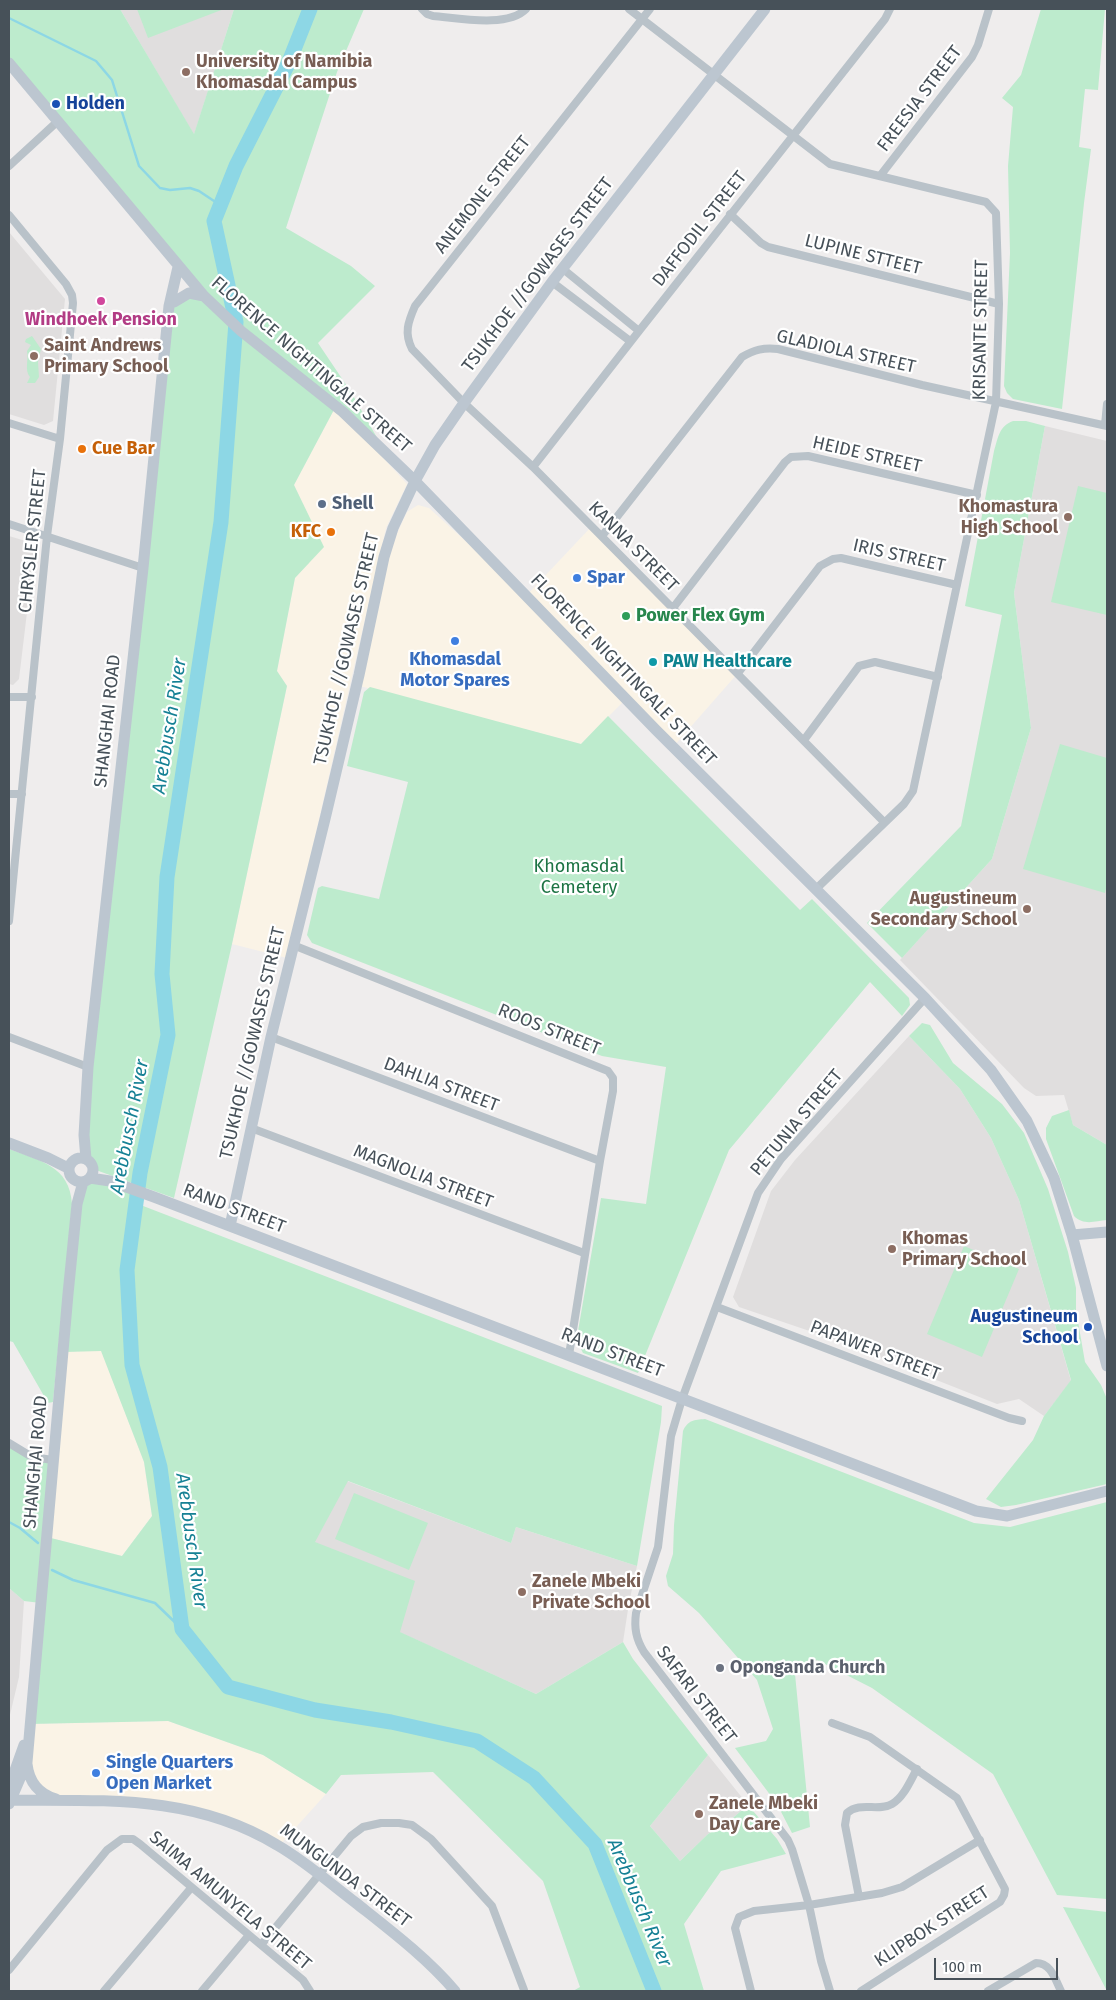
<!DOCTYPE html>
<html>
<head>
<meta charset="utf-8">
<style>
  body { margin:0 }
  #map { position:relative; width:1116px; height:2000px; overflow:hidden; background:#efeded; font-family:"Fira Sans",sans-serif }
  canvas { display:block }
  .frame { position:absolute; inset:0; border:10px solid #475159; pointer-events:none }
  .scale { position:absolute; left:934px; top:1958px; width:124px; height:22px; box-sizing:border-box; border:2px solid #475159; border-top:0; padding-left:6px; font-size:15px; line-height:18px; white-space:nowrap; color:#475159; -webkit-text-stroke:4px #fff; paint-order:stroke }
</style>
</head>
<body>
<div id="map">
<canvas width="1116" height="2000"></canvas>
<div class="frame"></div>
<div class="scale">100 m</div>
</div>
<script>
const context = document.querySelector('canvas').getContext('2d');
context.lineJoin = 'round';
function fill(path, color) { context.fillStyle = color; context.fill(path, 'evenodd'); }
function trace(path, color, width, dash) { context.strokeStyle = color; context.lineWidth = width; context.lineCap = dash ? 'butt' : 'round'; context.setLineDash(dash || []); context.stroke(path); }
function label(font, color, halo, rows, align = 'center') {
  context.font = font + ' "Fira Sans",sans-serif'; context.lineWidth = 4.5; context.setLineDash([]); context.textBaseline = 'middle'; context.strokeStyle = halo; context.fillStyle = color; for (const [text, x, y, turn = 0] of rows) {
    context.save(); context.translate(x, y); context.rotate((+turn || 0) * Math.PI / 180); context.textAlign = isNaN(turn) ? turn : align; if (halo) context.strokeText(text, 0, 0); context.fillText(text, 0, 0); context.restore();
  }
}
const commercial = new Path2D(`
  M336,406L407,484L386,528L287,958L232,944L287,686L277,671L295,578L323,547L294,485Z
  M418,505L429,508L526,596L591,527L738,673L673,747L626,699L581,744L360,686L389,551L407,512Z
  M101,1350L144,1462L152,1516L122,1556L47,1537L64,1352Z
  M168,1721L263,1755L326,1794L279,1846L199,1811L62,1801L31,1780L29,1724Z`);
const education = new Path2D(`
  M120,9H234L194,135Z
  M9,232L65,299L53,421L44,425L9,414Z
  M1045,426L1107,441V1145L1073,1125L1064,1095L1036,1096L1024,1088L900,960L992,859L1031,728L1014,593Z
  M9,536L29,542L34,554L19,679L13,685L9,684Z
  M909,1036L960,1089L991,1138L1019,1200L1071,1381L1044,1416L1019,1399L997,1404L833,1339L739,1307L733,1297L771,1191L795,1160Z
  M347,1481L511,1543L516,1527L637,1566L629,1603L623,1642L536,1694L399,1632L314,1542Z
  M9,1588L24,1601L19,1677L9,1719Z
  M708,1755L748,1805L728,1822L708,1834L680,1861L650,1826Z`);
const green = new Path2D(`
  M9,9H120L194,134L234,9H364L337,72L286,228L351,266L375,286L318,343L351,392L388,457L336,406L294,485L324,547L295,578L277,671L287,686L232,944L174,1198L93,1169L91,1163L86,1159L84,1135L174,302L196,294L9,63Z
  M137,9H224L148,38Z
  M1041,9H1105L1098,90L1085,89L1079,147L1091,149L1084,203L1062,409L1013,399L1007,393L1004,386L1010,253L1008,166L1013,107L1002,98L1021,75Z
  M32,336L41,349L38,362L39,377L35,383H27L30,377C24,370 29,360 27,351L31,345L25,342L26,339Z
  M1013,421H1026L1045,426L1014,593L1031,728L992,859L902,958L867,923L961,826L1002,615L965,606L994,451C998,438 999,426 1013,421Z
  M1078,486L1107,493V615L1051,602Z
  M370,687L581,744L608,716L800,910L812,899L909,998L910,1005L902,1016L870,982L729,1150L638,1373L583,1353L578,1343V1331L601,1198L646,1204L666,1067L602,1056L312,943L307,935L318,888L322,886L379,899L408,782L347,766L364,692Z
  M1060,744L1107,758V884L1105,893L1023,869Z
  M922,1023L930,1025L953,1063L1002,1104L1024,1133L1048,1189L1068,1252L1076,1288V1310L1085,1362L1101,1385L1107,1399V1484L1016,1505L1001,1507L986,1499L1033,1440L1044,1416L1071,1380L1019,1200L991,1138L960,1089L909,1036Z
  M1069,1110L1073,1125L1107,1145V1220C1095,1221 1084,1226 1074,1216L1046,1139V1128L1052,1116Z
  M9,1149C39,1160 70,1166 72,1204L53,1402L48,1403L13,1342L9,1341Z
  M90,1178L137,1192L127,1270L132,1365L150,1428L133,1364L130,1308L129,1268L138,1204L662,1406L661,1422L637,1566L516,1527L511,1543L348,1481L315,1542L415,1581L400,1632L536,1694L623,1642L633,1659L708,1755L650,1826L680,1861L708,1834L728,1822L748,1805L777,1839L786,1854L721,1871L684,1924L704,1991H573L580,1987L543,1881L433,1772L341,1775L326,1794L263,1755L168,1721L29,1724L41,1603L24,1601L9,1588V1443L23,1452L53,1460L47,1537L122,1556L152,1516L144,1462L101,1351L64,1352L77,1204ZM185,1632L231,1687L315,1708L395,1722L315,1710L228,1687Z
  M964,1246L1019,1269L982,1357L927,1334Z
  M705,1419L974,1523L1010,1527L1107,1502V1899L1057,1895L993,1774L872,1688L817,1660L795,1674L810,1827L792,1833L777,1804L735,1748L766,1741L773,1729L757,1680L699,1613L668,1586L666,1576L673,1554L674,1525L683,1431C688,1420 694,1420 705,1419Z
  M354,1493L428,1523L409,1570L335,1539Z
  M1063,1907L1107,1912V1991Z`);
const stream = new Path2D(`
  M9,18L96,61L112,80L139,166L160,188L170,190L190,188L199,191L220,205
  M9,1522L20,1528L38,1543
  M52,1570L73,1580L155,1603L182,1629`);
const river = new Path2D(`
  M310,9L289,62L236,166L214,221L236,322L221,522L167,877L162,974L168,1035L140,1173L127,1270L132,1365L160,1467L182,1629L228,1687L315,1710L391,1722L477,1741L534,1778L595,1844L654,1991`);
const street = new Path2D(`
  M422,9L427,14L433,16C458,18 508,28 526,9
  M629,9L830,164L986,202L996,213L999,304L996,402L913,791L904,804L816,889
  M650,9L415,306C408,322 404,333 412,349L464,403L533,467L884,822
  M9,166L58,121
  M880,176L972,57L978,45L989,9
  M730,214L761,243L768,247L999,304
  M9,215L66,284L72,295L73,303L60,439L47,536L9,921
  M563,269L639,331
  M552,282L630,341
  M9,423L60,439
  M1105,425L1107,404
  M533,467L639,331L885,19L890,9
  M9,524L143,568
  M602,536L742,357C754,350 764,347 778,349L922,385L1107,426
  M673,608L785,462L791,457L808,456L977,495
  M738,673L820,566L833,559L841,558L957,585
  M9,697H32
  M804,740L859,666L875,662L938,677
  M9,794H22
  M293,945L608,1071L613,1078V1091L600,1161L569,1355
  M9,1037L88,1067
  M271,1037L600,1161
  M251,1128L584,1253
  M717,1307L1009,1418L1022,1421
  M9,1443L32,1457L53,1460
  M832,1723L870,1737L957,1798L1005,1889L1004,1895L1000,1902L861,1991
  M859,1897L845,1825L847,1813C860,1801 878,1812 892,1804C904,1797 910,1781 917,1769
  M261,1945L351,1836L363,1827L381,1823H399L412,1825L431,1839L492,1906L524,1990
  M9,1970L107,1850L122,1839H133L140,1844L303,1980L310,1991
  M104,1991L191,1888
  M202,1991L249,1935
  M751,1991L735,1928L739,1917L754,1911L809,1905L882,1893L902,1887L980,1840
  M830,1991L821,1961L809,1905L792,1849L788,1840L644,1652C636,1639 634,1628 636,1613L658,1547L671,1436L682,1399L758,1193L781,1159L925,998
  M988,1991L1036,1963C1051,1963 1055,1979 1061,1991`);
const secondary = new Path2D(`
  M9,63L204,296L241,331L343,412L415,481L656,730L925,998L991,1070L1027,1121L1054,1178L1072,1235L1107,1366
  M174,302L189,293L204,296
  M9,1143L48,1158L68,1168
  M69 1170a12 12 0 1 1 24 0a12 12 0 1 1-24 0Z
  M86,1159L84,1135L88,1067L143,568L169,306L178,267
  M90,1178L110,1181L154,1197L976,1511L1007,1516L1107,1491
  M230,1226L271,1037L325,819L359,675L384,557L393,528L415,481L435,445L464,403L552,282L765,9
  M1072,1235L1107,1232
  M27,1764C29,1782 39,1794 56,1799
  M9,1787L24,1745
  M9,1800C103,1801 193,1794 277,1845C305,1861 331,1884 356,1903C390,1930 427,1958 455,1991
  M9,1804L27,1762L68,1294L77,1204L83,1182`);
const markers = [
  [186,72,5,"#8d6e63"],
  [56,104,5,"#1a4fb4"],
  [101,301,5,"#d1479c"],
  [34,356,5,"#8d6e63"],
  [82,449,5,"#e8710a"],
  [322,504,5,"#5c6f8a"],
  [1068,517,5,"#8d6e63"],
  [331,532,5,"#e8710a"],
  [577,578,5,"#3f7fe0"],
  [626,616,5,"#2e9e5b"],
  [455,641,5,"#3f7fe0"],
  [653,662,5,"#0f9aa8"],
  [1027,909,5,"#8d6e63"],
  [892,1249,5,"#8d6e63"],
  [1088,1327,5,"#1a4fb4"],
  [522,1592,5,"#8d6e63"],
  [720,1668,5,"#6b7280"],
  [96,1773,5,"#3f7fe0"],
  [699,1814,5,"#8d6e63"]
];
const educationNames = [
  ["University of Namibia",196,62],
  ["Khomasdal Campus",196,83],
  ["Saint Andrews",44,346],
  ["Primary School",44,367],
  ["Khomastura",1058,507,"right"],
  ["High School",1058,528,"right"],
  ["Augustineum",1017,899,"right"],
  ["Secondary School",1017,920,"right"],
  ["Khomas",902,1239],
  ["Primary School",902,1260],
  ["Zanele Mbeki",532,1582],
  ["Private School",532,1603],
  ["Zanele Mbeki",709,1804],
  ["Day Care",709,1825]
];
const streetNames = [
  ["FREESIA STREET",920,99,-53],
  ["ANEMONE STREET",483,195,-52],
  ["DAFFODIL STREET",700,229,-52],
  ["LUPINE STTEET",863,255,14],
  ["TSUKHOE //GOWASES STREET",538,275,-53],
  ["KRISANTE STREET",981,330,-89],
  ["GLADIOLA STREET",846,352,13],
  ["FLORENCE NIGHTINGALE STREET",311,365,41],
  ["HEIDE STREET",867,455,13],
  ["CHRYSLER STREET",33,541,-84],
  ["KANNA STREET",633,547,45],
  ["IRIS STREET",899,556,13],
  ["TSUKHOE //GOWASES STREET",347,649,-77],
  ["FLORENCE NIGHTINGALE STREET",623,670,46],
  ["SHANGHAI ROAD",108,721,-84],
  ["ROOS STREET",549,1030,22],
  ["TSUKHOE //GOWASES STREET",253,1043,-77],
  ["DAHLIA STREET",441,1085,21],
  ["PETUNIA STREET",797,1123,-50],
  ["MAGNOLIA STREET",423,1177,21],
  ["RAND STREET",234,1209,21],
  ["PAPAWER STREET",875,1351,21],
  ["RAND STREET",612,1353,21],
  ["SHANGHAI ROAD",36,1462,-85],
  ["SAFARI STREET",696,1695,52],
  ["MUNGUNDA STREET",345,1876,37],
  ["SAIMA AMUNYELA STREET",230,1901,40],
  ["KLIPBOK STREET",932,1927,-33]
];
const transitNames = [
  ["Holden",66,104],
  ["Augustineum",1078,1317,"right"],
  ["School",1078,1338,"right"]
];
const hotelNames = [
  ["Windhoek Pension",101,320]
];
const foodNames = [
  ["Cue Bar",92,449],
  ["KFC",321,532,"right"]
];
const serviceNames = [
  ["Shell",332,504]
];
const shopNames = [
  ["Spar",587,578],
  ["Khomasdal",455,660,"center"],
  ["Motor Spares",455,681,"center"],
  ["Single Quarters",106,1763],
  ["Open Market",106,1784]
];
const leisureNames = [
  ["Power Flex Gym",636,616]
];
const cultureNames = [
  ["PAW Healthcare",663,662]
];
const parkNames = [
  ["Khomasdal",579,867],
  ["Cemetery",579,888]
];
const worshipNames = [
  ["Oponganda Church",730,1668]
];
const waterNames = [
  ["Arebbusch River",170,726,-81],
  ["Arebbusch River",130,1127,-79],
  ["Arebbusch River",191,1541,82],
  ["Arebbusch River",639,1903,67]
];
fill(commercial, '#faf3e6');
fill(education, '#e0dede');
fill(green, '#bdebcd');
trace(stream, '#8dd7e5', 2.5);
trace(river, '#8dd7e5', 15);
trace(street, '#b9c2c9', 8);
trace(secondary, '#bcc6d0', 11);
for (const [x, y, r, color] of markers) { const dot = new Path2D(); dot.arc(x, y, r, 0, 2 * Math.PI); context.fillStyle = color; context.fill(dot); trace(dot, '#fff', 2); }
label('bold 18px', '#785e54', '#fff', educationNames, 'left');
label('18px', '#475159', '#fff', streetNames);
label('bold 18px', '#164399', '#fff', transitNames, 'left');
label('bold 18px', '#b23c85', '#fff', hotelNames);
label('bold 18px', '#c56008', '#fff', foodNames, 'left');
label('bold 18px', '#4e5e75', '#fff', serviceNames, 'left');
label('bold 18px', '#366cbe', '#fff', shopNames, 'left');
label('bold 18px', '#27864d', '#fff', leisureNames, 'left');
label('bold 18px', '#0d838f', '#fff', cultureNames, 'left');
label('18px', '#1d7444', '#fff', parkNames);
label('bold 18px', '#5b616d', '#fff', worshipNames, 'left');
label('italic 19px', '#168195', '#fff', waterNames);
</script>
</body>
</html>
